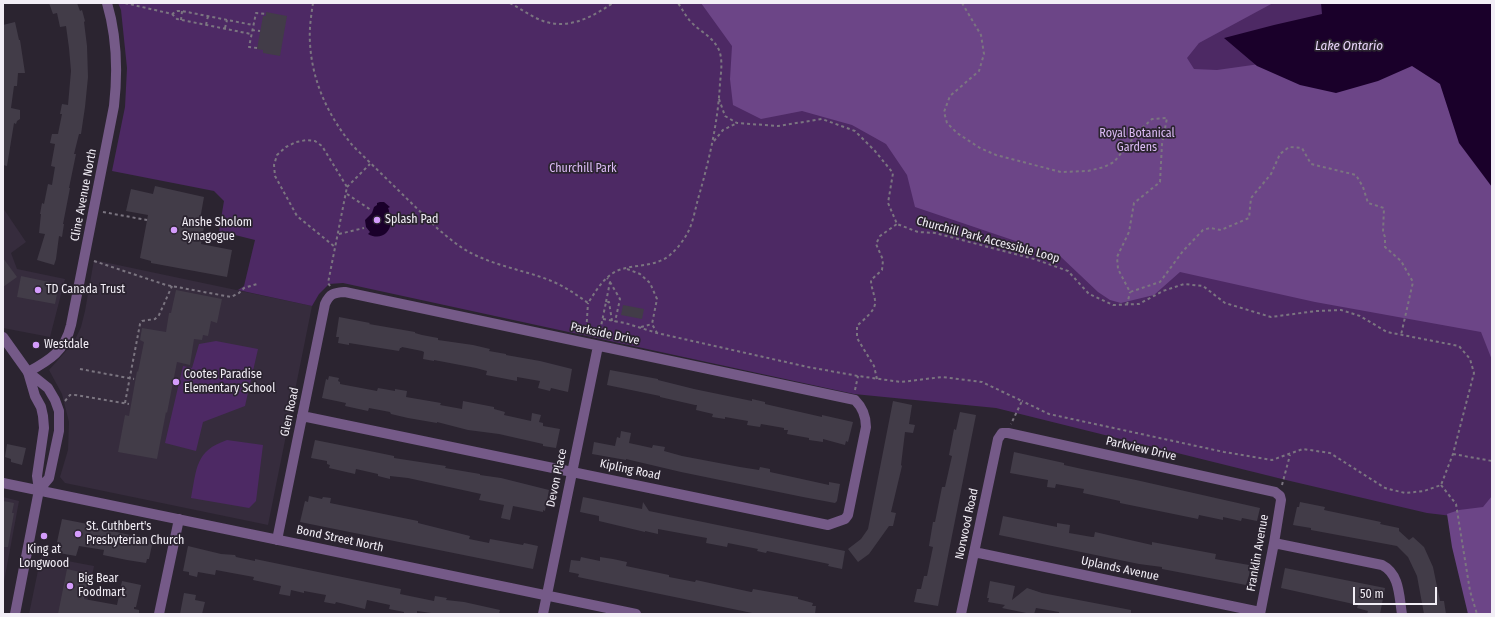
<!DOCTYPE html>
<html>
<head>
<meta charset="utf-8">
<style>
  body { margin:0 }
  #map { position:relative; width:1495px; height:617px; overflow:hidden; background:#2b2430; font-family:"Fira Sans Condensed",sans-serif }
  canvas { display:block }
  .frame { position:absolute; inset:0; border:4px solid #f2eef6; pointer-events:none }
  .scale { position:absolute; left:1353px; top:587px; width:84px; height:18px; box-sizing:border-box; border:2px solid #f2eef6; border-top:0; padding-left:5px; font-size:12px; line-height:14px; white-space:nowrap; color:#f2eef6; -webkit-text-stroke:3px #2b2430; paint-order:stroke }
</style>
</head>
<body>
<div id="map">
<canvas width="1495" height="617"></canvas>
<div class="frame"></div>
<div class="scale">50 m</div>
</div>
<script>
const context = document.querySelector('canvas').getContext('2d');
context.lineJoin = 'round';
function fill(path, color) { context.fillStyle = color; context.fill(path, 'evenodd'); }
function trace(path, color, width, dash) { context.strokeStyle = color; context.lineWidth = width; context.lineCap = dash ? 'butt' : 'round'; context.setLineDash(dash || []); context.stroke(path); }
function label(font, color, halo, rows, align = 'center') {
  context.font = font + ' "Fira Sans Condensed",sans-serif'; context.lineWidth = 3.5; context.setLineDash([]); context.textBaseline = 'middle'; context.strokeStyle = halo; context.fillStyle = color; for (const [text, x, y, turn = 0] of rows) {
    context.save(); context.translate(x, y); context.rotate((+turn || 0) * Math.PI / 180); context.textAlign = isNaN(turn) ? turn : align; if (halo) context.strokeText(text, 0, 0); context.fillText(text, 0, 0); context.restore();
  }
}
const built = new Path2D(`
  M3,208L26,242L11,253L17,269L65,279L50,337L3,328Z
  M94,260L312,306L268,525L65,483L60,477L68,450L69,422L62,394L49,370L74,342L81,327L85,311Z
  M3,497L19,501L3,587Z
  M41,556L94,566L85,614H29Z`);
const green = new Path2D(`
  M118,3H1331L1492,180V614L1452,516L1427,513L1286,480L996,408L854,394L343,283L329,284L319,294L312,306L238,290L244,286L255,240L219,231L224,201L214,191L112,171L125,107L127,68L121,10Z
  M216,341L258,349L245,406L203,422L196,451L165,443L183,366L192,368L199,344Z
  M227,440L263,445L256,501L249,508L191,498C197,468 195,451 227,440Z`);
const forest = new Path2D(`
  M701,3H1273L1199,43L1187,58L1194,69L1217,70L1274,62L1440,59L1492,158V360L1481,332L1315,302L1180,272L1154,295L1121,303L1110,300L1098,292L1060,256L915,207L907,175L886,144L852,125L802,111L761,119L733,105L730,79L732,46Z
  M1492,496V614H1468L1452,547L1447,514L1459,510L1483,507Z`);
const water = new Path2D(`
  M1321,3H1492V187L1459,143L1440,84L1412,66L1378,81L1336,93L1300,85L1257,66L1224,38L1274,25L1322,14Z
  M380,202H384L390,207L388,208C391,214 387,217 388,223H391C389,235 379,240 368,234L370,232L366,227L365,220L372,213L374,207L377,205V203Z`);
const building = new Path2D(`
  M49,3H77L80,11L82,10L85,21L84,22L87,46L88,77L85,107L81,134H79L74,154H76L69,188H70L63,224H64L62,237L59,236L56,259L54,265L37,260L45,234L39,233L41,214H40L42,203L44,204L48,184L52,185L55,167L51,166L55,144L50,143L52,134H58L62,114H60L62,104L68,105L71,71L69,48L66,26L60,27L57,13L53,14Z
  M266,12L287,16L280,56L263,53V50L257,49L263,16H266Z
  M15,22L19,40H20L25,73H18L17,86H14L11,108L20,110V119L17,121L16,124L14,123L7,166L3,165V25Z
  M155,186L204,197L199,225L204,226L201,244L232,250L227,277L151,263V261L140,258L148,215L126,211L131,189L153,194Z
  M3,258L17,277L3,287Z
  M21,276L59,284L55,304L17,297Z
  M176,290L222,299L217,323L211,321L208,336L203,335L202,340L194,339L190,365L177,362L167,413L166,412L157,459L118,452L125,415L129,416L137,371L138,372L144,342L140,340L142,328L166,332L169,313H171Z
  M623,305L644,309L642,319L621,315Z
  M339,317L370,323L369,324L415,332V333L422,335L438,338V340L473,345L490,349L489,351L506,354V355L540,361L572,369L568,392L551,388L550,391L538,388L540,381L517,377V381L486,375L487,371L476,368L434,360V361L423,359L424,352L422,351L402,347L401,348H400L399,351L349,343V345L338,343L339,337H336Z
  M610,370L658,379V380L694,389L752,401V399L765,402V404L822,417V415L853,422L848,442L846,441L845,445L823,439V442L809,440V438L787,434L788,430H784V428L761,424L760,427L747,425L748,421L725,417V419L712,417L713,414L696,410L697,405H695L660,397V396L607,385Z
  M329,376L339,378L338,381L340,382V384L377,391L378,388L395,391V389L407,391L406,397L441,403L440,405L462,409L463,401L494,407V409L505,412L504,415L531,421L532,413L541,415L539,422L543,423V426L560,429L556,448L543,446V444L499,434L468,430L437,422V423L408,418L391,414L390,412L369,408L368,411L345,406L346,403L322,398L326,379L328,380Z
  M893,401L912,405L909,424L915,425L913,433L905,432L901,465L902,466L891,512L896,513L893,526H889L869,554L858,562L848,549L861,539L868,529Z
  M960,412L976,415L938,606L914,602L917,589H921L924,576H927L933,547L929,546L933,522H935L942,487H945L952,456L949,455L954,429L956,430Z
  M621,431L631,433L629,443L652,448L653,445L665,447L664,451L682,456L740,467L759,470L760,467L770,469V472L829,485V482L840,484L837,501L835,503L803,497L681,472L626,459V460L592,454L594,442L615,446L617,437L620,438Z
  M315,440L360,449L394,456V458L446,466L445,468L480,474V475L501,478L549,490L545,511L543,510V512L513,506L510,520L501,518L504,505L479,500L481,494L408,478L390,476V479L378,476V474L356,469L355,474L329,468L330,465L327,464V461L311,458Z
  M7,444L26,448L22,465L11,462V459L5,457Z
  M1014,452L1064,463V465L1082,469L1136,480L1260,508L1257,521L1242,518L1241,521L1223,517V520L1199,515L1198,519L1120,503V501L1083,493L1084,489L1056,484L1055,488L1047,487L1048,480L1010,473Z
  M309,496L322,499L323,497L331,498L330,503L418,521V523L470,536L469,539L489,543L490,539L523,545L524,543L538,546L533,569L300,522L305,501L308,502Z
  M583,497L642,509L643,502L649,511L845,551L842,569L828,566L829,564L767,551L766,553L757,551L758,549L728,543L727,547L706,543L707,538L685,534L658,529V534L645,531V532L599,521V516L580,512Z
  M3,501L14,503L12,513H14L8,547H3Z
  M1300,502L1325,507L1324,510L1381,522L1380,524L1399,528V531L1409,540L1413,537L1424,547L1433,567L1440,601H1444L1446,614H1424L1417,576L1408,557L1397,546L1311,530V528L1293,525L1297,507H1299Z
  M1003,516L1057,527V523L1070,525L1069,533L1092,537H1094L1095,532L1152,545V542L1216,554L1215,559L1249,565L1248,570L1250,572L1246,585L1162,569V567L1139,564L999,535Z
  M62,519L98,526V528L153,540L149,559H147L146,563L127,560L103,555L104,550L79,546L76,556L59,553L61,543L57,542Z
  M188,546L221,554L235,555L236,557L255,561V559L386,586L401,589L400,594L434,601L435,596L447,598L446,600L464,602L500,610L499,614H438L417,611V614H404V612L389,609L390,605L367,600L365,609L336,602L335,604L324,602L326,595L304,591V593L291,590L290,596L279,594L281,586L253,580L254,577L232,573L216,570L215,575L198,572L197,577L189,575V572L183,571Z
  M581,557L600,561V557L613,559L627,562L626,566L669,575V577L695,582L696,580L751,592H752L753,589L798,597V599L813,603L812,606H816L815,614H757L597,581L578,577L579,574L569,572L571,560L580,561Z
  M1285,568L1385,588L1380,614H1367L1368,611L1357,608L1358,605L1281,588Z
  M67,569L89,574L84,599L117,605L122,581L141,585L136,607H134V609L139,610V614H58Z
  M990,581L1015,586L1012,600L1027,588L1042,593L1131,610V614H1059V612L1036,608L1034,614H1031L1002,608L1005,605L988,602L989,598H987Z
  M184,593L196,595L195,600L205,602L202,614H180Z`);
const path = new Path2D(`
  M125,3L172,14L177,11H182L253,25
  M313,3C311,16 309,30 310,43C312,81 328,116 353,146L438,229C449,238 460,248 473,254C499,267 528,271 554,282C567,288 577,295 588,303C596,291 604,276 619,270C636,264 656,267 670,255C677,249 683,241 687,234C693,223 695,210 698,199C709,161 718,123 720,83C721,73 723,60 719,50C713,37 701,32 692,23C686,17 683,10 678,3
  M510,3C521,9 532,17 543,21C569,30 592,17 613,3
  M962,3L981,35L984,54L979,71L950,96L944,112L947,123L957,133L980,148L996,155L1061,172L1088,171L1104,167L1114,162L1139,131L1152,119L1167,118L1162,144L1160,182L1134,203L1129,232L1117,257L1118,269L1130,292L1160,282L1183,251L1203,230L1210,228L1221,230L1249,218L1251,198L1271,174L1280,154L1289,147L1302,148L1311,164L1356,175L1363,187L1368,203L1384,208L1383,232L1385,237V247L1401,261L1413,282L1401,335
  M172,14L177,19L251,34
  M181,20L182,11
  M206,25L208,16
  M225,28L227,20
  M252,30L260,31
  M257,48L249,47L256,13L266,14
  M719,99L725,116L737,123L778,126L822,119L855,131L875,151L893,173L888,203L897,224L918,232L935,233L1034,259L1068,271L1089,294L1113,305L1139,304L1163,291L1184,284L1203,286L1225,303L1271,317L1316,311L1341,310L1360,316L1387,332L1459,346L1470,359L1474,373L1453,454L1441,485L1424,491L1405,493L1385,488L1330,453L1303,449L1272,460L1224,452L1049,414L1022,401
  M714,141L723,130L737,123
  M347,187L370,164
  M347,194L371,210
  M103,212L147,220
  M339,234L364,228
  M94,261L166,285L231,297L239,293L244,288L257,284
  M627,269L640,274L650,283L657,299L652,324L657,333
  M610,282L620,299L615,322
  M330,286L328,283L347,187L322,146L315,141L307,140L296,142L286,147L277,155L274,165L275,176L297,216L335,247
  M606,302L610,282L607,278
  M1127,305L1130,292
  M603,319L625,323L657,333L808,367L858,376L901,382L942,377L982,382L1022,401L1011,424
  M641,327L652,324
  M586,334L588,303
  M599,336L606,302H609L612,321
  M80,369L134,379
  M877,379L874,366L857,338V326C864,319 877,310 875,300C874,293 871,287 871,280L882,270L883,260L876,244L880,236L897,224
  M855,390L858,376
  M65,401L70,395H75L129,404
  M125,403L140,324L142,321L155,319L159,315L172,286
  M1453,454L1492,461
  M1282,485L1290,455
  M1441,485L1456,504L1470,591L1477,614`);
const minor = new Path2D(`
  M28,372C50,360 65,351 71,325L114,106C118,71 117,37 107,3
  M3,483L636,614
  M277,540L325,304C330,293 334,293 345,292L855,400C863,408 866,416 866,427L848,515L845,519L828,525L302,416
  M1274,543L1382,565C1400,574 1399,597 1402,614
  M974,552L1260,612
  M159,614L179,519
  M543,614L598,346
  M961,614L998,439L1002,433H1008L1275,492L1280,496L1281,500L1274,543L1260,614`);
const tertiary = new Path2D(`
  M3,337L28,372L48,388L55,400L59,411V431L49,478L39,490
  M15,614L39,490L37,476L44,428L43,416L41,407L35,396L28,372`);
const markers = [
  [377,220,4,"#d49cfc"],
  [174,230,4,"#d49cfc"],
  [38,290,4,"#d49cfc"],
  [36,345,4,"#d49cfc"],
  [176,382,4,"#d49cfc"],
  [78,534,4,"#d49cfc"],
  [44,536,4,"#d49cfc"],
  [70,586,4,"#d49cfc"]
];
const parkNames = [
  ["Royal Botanical",1137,134],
  ["Gardens",1137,148],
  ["Churchill Park",583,169]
];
const streetNames = [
  ["Cline Avenue North",84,195,-79],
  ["Churchill Park Accessible Loop",988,240,15],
  ["Parkside Drive",605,334,12],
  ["Glen Road",290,412,-78],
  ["Parkview Drive",1141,449,13],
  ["Kipling Road",630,470,12],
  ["Devon Place",557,478,-78],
  ["Norwood Road",967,524,-78],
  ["Bond Street North",340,539,12],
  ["Franklin Avenue",1258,553,-80],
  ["Uplands Avenue",1120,569,12]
];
const poiNames = [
  ["Splash Pad",385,220],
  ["Anshe Sholom",182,223],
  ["Synagogue",182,237],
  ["TD Canada Trust",46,290],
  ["Westdale",44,345],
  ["Cootes Paradise",184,375],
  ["Elementary School",184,389],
  ["St. Cuthbert's",86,527],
  ["Presbyterian Church",86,541],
  ["King at",44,550,"center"],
  ["Longwood",44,564,"center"],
  ["Big Bear",78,579],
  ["Foodmart",78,593]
];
const waterNames = [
  ["Lake Ontario",1349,46]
];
fill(built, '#362c3d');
fill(green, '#4d2964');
fill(forest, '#6c4587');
fill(water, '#1a002a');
fill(building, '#423c48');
trace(path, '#7b7580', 2, [3, 3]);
trace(minor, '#755a88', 10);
trace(tertiary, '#755a88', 10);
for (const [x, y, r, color] of markers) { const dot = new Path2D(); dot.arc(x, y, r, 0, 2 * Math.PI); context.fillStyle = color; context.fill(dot); trace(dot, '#2b2430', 1.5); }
label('12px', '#dcbcf5', '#2b2430', parkNames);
label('12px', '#f2eef6', '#2b2430', streetNames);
label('12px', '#f2eef6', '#2b2430', poiNames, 'left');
label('italic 13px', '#ead5fb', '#2b2430', waterNames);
</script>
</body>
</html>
